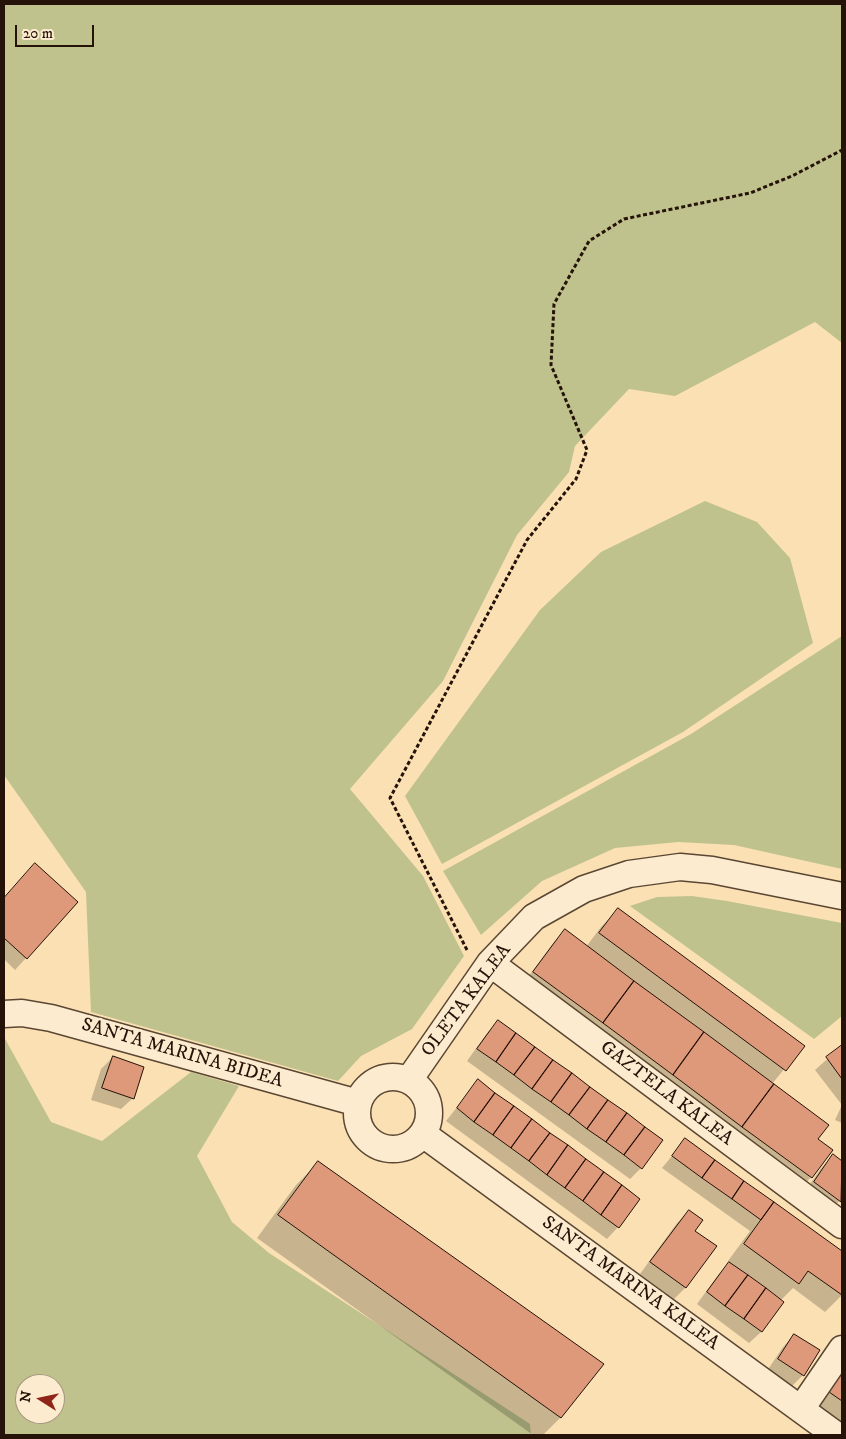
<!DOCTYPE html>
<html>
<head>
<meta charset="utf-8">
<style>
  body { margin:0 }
  #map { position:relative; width:846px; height:1439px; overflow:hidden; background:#fae0b3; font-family:"IM FELL DW Pica",serif }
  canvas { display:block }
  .frame { position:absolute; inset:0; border:5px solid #251208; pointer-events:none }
  .north { position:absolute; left:15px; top:1374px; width:50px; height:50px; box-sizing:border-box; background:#fcebce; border:1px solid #a6947f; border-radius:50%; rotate:280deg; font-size:14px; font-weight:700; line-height:20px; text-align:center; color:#251208 }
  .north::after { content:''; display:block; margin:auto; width:18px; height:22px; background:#8f2418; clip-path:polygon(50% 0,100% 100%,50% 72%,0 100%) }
  .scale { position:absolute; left:15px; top:25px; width:79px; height:22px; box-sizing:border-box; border:2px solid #251208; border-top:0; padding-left:6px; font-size:15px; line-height:18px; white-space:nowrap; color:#251208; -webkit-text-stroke:4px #fcebce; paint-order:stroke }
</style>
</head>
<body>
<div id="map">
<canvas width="846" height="1439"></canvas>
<div class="frame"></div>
<div class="north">N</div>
<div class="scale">20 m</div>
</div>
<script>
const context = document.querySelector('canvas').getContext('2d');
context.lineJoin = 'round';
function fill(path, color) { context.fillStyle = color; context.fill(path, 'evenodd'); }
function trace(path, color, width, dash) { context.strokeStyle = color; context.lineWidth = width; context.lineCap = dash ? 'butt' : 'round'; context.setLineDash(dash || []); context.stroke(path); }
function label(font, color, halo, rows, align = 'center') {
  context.font = font + ' "IM FELL DW Pica",serif'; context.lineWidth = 5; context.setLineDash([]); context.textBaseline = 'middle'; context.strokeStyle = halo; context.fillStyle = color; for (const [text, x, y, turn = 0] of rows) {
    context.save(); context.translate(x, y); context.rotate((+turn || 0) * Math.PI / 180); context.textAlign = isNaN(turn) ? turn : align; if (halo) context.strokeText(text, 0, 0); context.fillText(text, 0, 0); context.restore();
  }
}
const green = new Path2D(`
  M4,4H842V343L815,322L675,396L629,389L575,446L569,472L517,535L443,681L350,789L423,876L464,956L412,1029L361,1056L338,1081L91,1012L86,892L4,775Z
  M705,501L757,522L790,558L813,643L683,732L442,864L405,796L540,610L601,552Z
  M842,636V869L734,845L678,842L615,848L542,881L481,935L443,871L691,734Z
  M692,896L727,901L842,923V1016L814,1039L630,906L657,897Z
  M4,1037L51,1122L102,1141L191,1072L239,1086L197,1156L232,1222L269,1253L530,1424L531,1435H4ZM25,1384H55V1414H25Z`);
const shadow = new Path2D(`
  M24,876L26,958L15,970L4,959V899Z
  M618,910L803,1046L772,1084L816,1140L811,1177L800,1189L523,984L554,942L565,931L586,947L601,927Z
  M498,1022L641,1168L630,1179L467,1061L487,1033Z
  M842,1046V1123L835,1120L842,1105L815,1070Z
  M113,1057L133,1098L121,1109L91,1100L101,1069Z
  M478,1081L618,1227L607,1239L446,1121Z
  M685,1140L842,1253V1295L825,1312L793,1288L780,1301L782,1302L761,1332L749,1343L697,1304L718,1275L730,1263L728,1261L750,1231L662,1168Z
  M833,1156L842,1162V1198L829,1212L803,1194L822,1167Z
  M318,1163L602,1364L560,1418L543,1435H533L257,1238L296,1185Z
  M689,1211L694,1231L685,1288L674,1299L640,1274L677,1223Z
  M794,1335L818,1351L803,1375L791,1387L767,1371L783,1347Z
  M842,1363V1430L813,1410Z`);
const building = new Path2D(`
  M35,863L78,902L27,959L4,938V898Z
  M618,908L805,1046L786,1071L599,933Z
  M565,929L634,981L603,1023L533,972Z
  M634,981L704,1032L673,1075L603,1023Z
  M498,1020L516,1033L496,1062L477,1049Z
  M704,1032L774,1084L742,1127L673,1075Z
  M516,1033L535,1047L514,1075L496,1062Z
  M842,1045V1079L826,1057Z
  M535,1047L553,1060L532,1089L514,1075Z
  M113,1056L144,1067L134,1099L102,1088Z
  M553,1060L572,1073L551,1102L532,1089Z
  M572,1073L590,1087L569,1115L551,1102Z
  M478,1079L495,1093L474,1122L457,1108Z
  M774,1084L829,1125L818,1139L833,1150L812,1178L742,1127Z
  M590,1087L608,1100L587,1129L569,1115Z
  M495,1093L514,1106L493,1135L474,1122Z
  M608,1100L627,1113L606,1142L587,1129Z
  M514,1106L532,1119L511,1148L493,1135Z
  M627,1113L645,1127L624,1155L606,1142Z
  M532,1119L550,1133L529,1161L511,1148Z
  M645,1127L663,1140L642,1169L624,1155Z
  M550,1133L568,1145L547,1175L529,1161Z
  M685,1138L715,1160L702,1178L672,1156Z
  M568,1145L586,1159L565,1188L547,1175Z
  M833,1154L842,1161L841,1202L814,1182Z
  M586,1159L604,1172L583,1201L565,1188Z
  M715,1160L744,1181L732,1199L702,1178Z
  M318,1161L604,1364L561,1418L278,1215Z
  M604,1172L622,1185L601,1215L583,1201Z
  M744,1181L774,1202L761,1220L732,1199Z
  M622,1185L640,1199L619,1228L601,1215Z
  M774,1202L842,1251V1295L808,1271L799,1284L744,1244Z
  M689,1210L703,1220L695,1231L717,1246L686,1288L650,1262Z
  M729,1262L748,1275L725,1306L707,1292Z
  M748,1275L766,1288L744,1319L725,1306Z
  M766,1288L784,1302L762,1332L744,1319Z
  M794,1334L820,1350L804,1376L778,1359Z
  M842,1372V1401L829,1392Z`);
const path = new Path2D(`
  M467,950L390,798L527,540L576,479L587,450L551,365L554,304L589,241L624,219L750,193L792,176L842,150`);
const street = new Path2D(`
  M490,963L842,1225
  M4,1014L22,1013L51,1018L358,1103
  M357 1113a36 36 0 1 1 72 0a36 36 0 1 1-72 0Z
  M409,1080L490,963L534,917L584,889L629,874L680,867L712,870L842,896
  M423,1134L836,1435
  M801,1409L842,1349`);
const streetNames = [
  ["OLETA KALEA",467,1001,-53],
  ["SANTA MARINA BIDEA",182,1054,16],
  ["GAZTELA KALEA",666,1094,37],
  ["SANTA MARINA KALEA",630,1284,36]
];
fill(green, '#bfc28c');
fill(shadow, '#0003');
fill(building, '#de987a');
trace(building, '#251208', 1);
trace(street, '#5a4633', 29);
trace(path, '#251208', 3, [4, 2.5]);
trace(street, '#fcebce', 26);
label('19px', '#251208', '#fcebce', streetNames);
</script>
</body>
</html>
